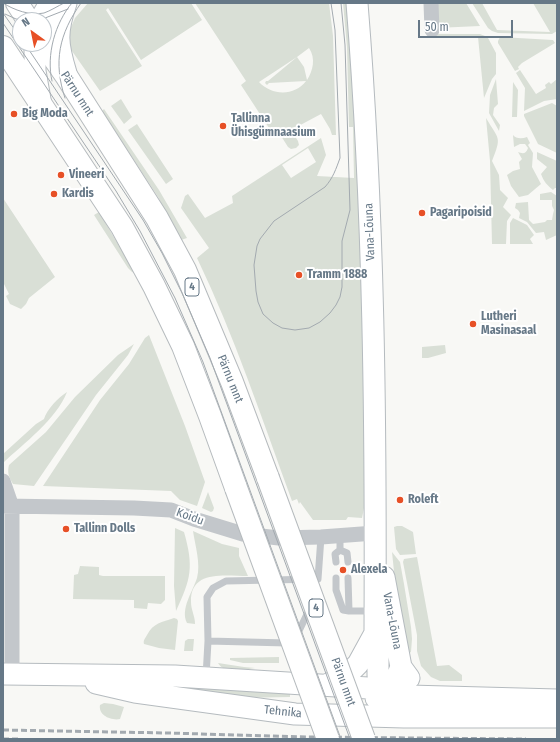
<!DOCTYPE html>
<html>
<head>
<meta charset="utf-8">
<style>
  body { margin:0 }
  #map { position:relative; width:560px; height:742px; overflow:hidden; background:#f8f8f5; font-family:"Fira Sans Condensed",sans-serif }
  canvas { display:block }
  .frame { position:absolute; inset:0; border:4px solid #667887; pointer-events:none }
  .north { position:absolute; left:12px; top:12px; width:40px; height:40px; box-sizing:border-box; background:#fff; border:1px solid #c2c9cf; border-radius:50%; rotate:327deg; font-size:11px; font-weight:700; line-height:16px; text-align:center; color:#667887 }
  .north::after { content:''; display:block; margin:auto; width:14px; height:18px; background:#e75026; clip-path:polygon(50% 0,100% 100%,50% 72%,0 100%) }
  .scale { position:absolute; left:418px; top:20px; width:95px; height:18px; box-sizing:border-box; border:2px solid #667887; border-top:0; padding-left:5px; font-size:12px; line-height:14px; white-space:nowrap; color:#667887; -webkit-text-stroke:3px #fff; paint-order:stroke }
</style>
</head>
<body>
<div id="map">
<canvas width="560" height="742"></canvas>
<div class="frame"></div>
<div class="north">N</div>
<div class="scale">50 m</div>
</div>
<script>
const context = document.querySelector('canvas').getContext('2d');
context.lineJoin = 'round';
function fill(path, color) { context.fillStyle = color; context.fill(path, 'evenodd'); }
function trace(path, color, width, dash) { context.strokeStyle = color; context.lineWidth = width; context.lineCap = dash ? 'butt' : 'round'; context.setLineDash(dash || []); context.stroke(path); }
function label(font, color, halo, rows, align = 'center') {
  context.font = font + ' "Fira Sans Condensed",sans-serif'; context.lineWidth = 4; context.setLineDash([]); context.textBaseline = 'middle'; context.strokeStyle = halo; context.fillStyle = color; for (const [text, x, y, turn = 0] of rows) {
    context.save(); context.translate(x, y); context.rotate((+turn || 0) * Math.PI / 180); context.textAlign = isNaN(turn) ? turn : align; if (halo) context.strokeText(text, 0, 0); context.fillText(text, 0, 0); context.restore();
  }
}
const green = new Path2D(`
  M88,3H191L202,20L141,60L108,8L106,10L142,66L100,91L65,41L75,18Z
  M195,3H329L333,36L336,135H332L330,129L321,114L291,130L298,141L299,145L296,148L291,149L288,147L276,128L271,131L241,85L246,81ZM309,48C316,58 313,71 307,80L304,67L297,57ZM297,57L268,81H266L265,83L267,85L269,83L306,81C295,96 272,96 259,82Z
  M343,3H348L361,207L366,498L362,518L348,517L346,520H313L300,502L299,504L297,499L292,501C262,419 235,337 197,258L209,248L181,208L185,196L188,194L205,218L233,203L232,196L321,138L326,155L317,176L354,178L353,127H349L347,47ZM308,148L316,162L291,178L282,165Z
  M433,3H466L480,26L436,28Z
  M472,3H482L497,30L550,32L533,3H557V31L552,34L498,33L492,31L488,28Z
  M431,34H480L485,36L488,38L496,53V74L492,79L484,98L478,37H433Z
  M500,37L553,40L555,43L522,63L518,67L519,69L515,71L498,43V41Z
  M520,70L536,94L546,88L545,85L549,82L551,84L557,79V99L544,101L524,111L525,88L516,73Z
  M496,79L498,104L494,108L493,115L500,125L499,131L489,113L490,95Z
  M513,82L518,90L517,117H512Z
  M121,99L132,117L124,124L111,106Z
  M552,103L557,106V153L538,144L524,116V114Z
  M104,109L159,190L187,238L181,240L158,197L102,111Z
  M486,118C499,140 502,136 492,161L499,175L500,190L508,198L503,207L511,215L507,221L506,244H492L490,161Z
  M137,124L173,179L166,184L128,130Z
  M513,135C516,139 522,139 527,137L530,143L528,145L533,153L532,167L541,184L528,195L519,197L511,186L507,175L513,171L520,169L519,162L522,159L518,152C523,154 526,154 528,148L525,144H520L514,147Z
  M537,152L557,161V188H555L553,190C547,185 544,182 541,174L547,167L537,159Z
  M551,192L557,196V235L546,240L544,232L536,233L527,222L519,218L520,213L518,210L515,208L516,203L528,202L529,220L533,224L545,222L547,220H552L553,214L554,210L552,206V200H540V194Z
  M3,198L55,277L29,298L26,304L21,309L10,304L6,296L9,294L3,282Z
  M99,212L135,273L132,272L128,268L94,215Z
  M513,218L527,225L534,235L530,239L533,244H510V223Z
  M149,335L185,426L205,482L197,506L180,500L171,491L43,486L100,400L129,364L145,338Z
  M134,344L128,355L96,395L34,486L13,484C9,477 7,473 9,465L46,432L75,397L118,355Z
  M445,345L446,353L428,358H422V347Z
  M67,392C56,420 24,443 3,463V454L36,424L44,419C47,409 58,398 67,392Z
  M208,492L214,508L213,511L211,512L202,508Z
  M397,526H402L413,532L416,554L400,555L396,549L394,527Z
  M175,528L184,532C194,567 191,579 176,611L174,586Z
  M193,531L222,544L239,548V556L248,576C226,576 190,569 191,602C191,610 195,616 195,624L187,623C180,609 193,591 197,578C201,564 195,545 193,531Z
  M392,552L400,562L404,584L411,627L412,639L411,652L408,654L400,629Z
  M417,557L437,666L449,665L462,675V681H440L431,677L421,666L417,651V635L403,562L404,559Z
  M80,566L99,567V575L103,576H165V600L161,604L148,603L147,609L134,608V600L73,599L74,575L78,574Z
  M174,618L177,619L178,621L175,650L159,648L144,644C143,640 145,639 147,635C153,623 162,622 174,618Z
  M188,639H194L193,651H184L185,641Z
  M279,657V663H243L230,660V658Z
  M218,663L244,667L255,668C243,670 225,675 218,663Z
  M179,684L290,690V697L236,698L178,692Z
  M104,703L113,704L124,707L120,719C111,721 98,715 100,705Z`);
const lane = new Path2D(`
  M340,550L347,553L348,562
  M336,562L335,554L340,550V536
  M336,578V590L343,610L349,611L348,578
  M349,611H372
  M208,641L287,643L297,635L310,608
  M206,677L208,641L207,597L213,588L226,581L318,579L321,537`);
const street = new Path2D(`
  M431,3L432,30
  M3,481L12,507V674
  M3,506L134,508L171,510L194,519L243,534L279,538L321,537L375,533`);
const secondary = new Path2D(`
  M357,3C374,213 376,423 375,633L378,658V675L380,681L390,705L404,717
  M40,20L50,3
  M35,44V71L41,105
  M66,73C57,44 56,32 66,3
  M384,577L401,667L409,678
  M3,674L175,676L368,688L409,696L557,700
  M96,683L135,692L295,714L404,717H557
  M326,685L345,677L358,664L375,633
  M376,698L395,682L401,667`);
const primary = new Path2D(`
  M17,3L28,20
  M44,44L67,77L157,218L185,270L232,382L268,478
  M3,47L122,227L154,286L183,346L210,416L236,488`);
const tram = new Path2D(`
  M3,3C14,10 30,16 44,13C50,11 58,6 64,3
  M331,3L335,30L340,158C336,169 333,178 325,187L274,221L260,239L257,246L254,265L256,291L258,302L263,314L273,323L282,328L295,330L309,328L320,322L330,313L336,305L340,297L342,287V241L350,210L345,45L341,3
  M3,13L20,37
  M5,14L16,19L24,20
  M40,20L68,9
  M3,23L116,191L140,231L175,298L203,362L341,739
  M25,44L143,220L162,253L182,293L210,358L350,739
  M52,81C46,55 55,23 72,3
  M65,98C53,62 59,34 81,3`);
const rail = new Path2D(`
  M3,730L168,733L306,737L526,739
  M3,739H18`);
const primaryBridge = new Path2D(`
  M268,478L364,739
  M236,488L328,739`);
const markers = [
  [14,114,4,"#e75026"],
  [223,126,4,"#e75026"],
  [61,175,4,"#e75026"],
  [54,194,4,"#e75026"],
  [422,213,4,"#e75026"],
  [299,275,4,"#e75026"],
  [473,324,4,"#e75026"],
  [400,500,4,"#e75026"],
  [66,529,4,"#e75026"],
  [343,570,4,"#e75026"]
];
const shields = [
  [192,287,14],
  [316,608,14]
];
const shieldNames = [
  ["4",192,287],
  ["4",316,608]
];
const streetNames = [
  ["Pärnu mnt",77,94,57],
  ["Vana-Lõuna",370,232,-92],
  ["Pärnu mnt",230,379,68],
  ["Koidu",190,517,20],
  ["Vana-Lõuna",392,621,79],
  ["Pärnu mnt",343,682,70],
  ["Tehnika",283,712,6]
];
const poiNames = [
  ["Big Moda",22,114],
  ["Tallinna",231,119],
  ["Ühisgümnaasium",231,133],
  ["Vineeri",69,175],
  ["Kardis",62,194],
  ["Pagaripoisid",430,213],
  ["Tramm 1888",307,275],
  ["Lutheri",481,317],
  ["Masinasaal",481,331],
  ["Roleft",408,500],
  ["Tallinn Dolls",74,529],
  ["Alexela",351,570]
];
fill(green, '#d9dfd6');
trace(secondary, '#b5bbbf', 23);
trace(primary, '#b6bbbe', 24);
trace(lane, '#c3c7cb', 7);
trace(street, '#c3c7cb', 15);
trace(secondary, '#fff', 21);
trace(primary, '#fff', 22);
trace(tram, '#a3aab0', 1);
trace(rail, '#a3aab0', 3, [6, 3]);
trace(primaryBridge, '#b6bbbe', 24, []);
trace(primaryBridge, '#fff', 22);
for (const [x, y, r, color] of markers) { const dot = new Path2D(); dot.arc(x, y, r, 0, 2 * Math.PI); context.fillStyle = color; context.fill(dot); trace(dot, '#fff', 1.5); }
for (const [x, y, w] of shields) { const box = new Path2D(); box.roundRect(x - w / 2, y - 9, w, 18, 3); context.fillStyle = '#fff'; context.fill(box); trace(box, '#667887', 1); }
label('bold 11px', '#667887', null, shieldNames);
label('12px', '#667887', '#fff', streetNames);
label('bold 12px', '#667887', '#fff', poiNames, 'left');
</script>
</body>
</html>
